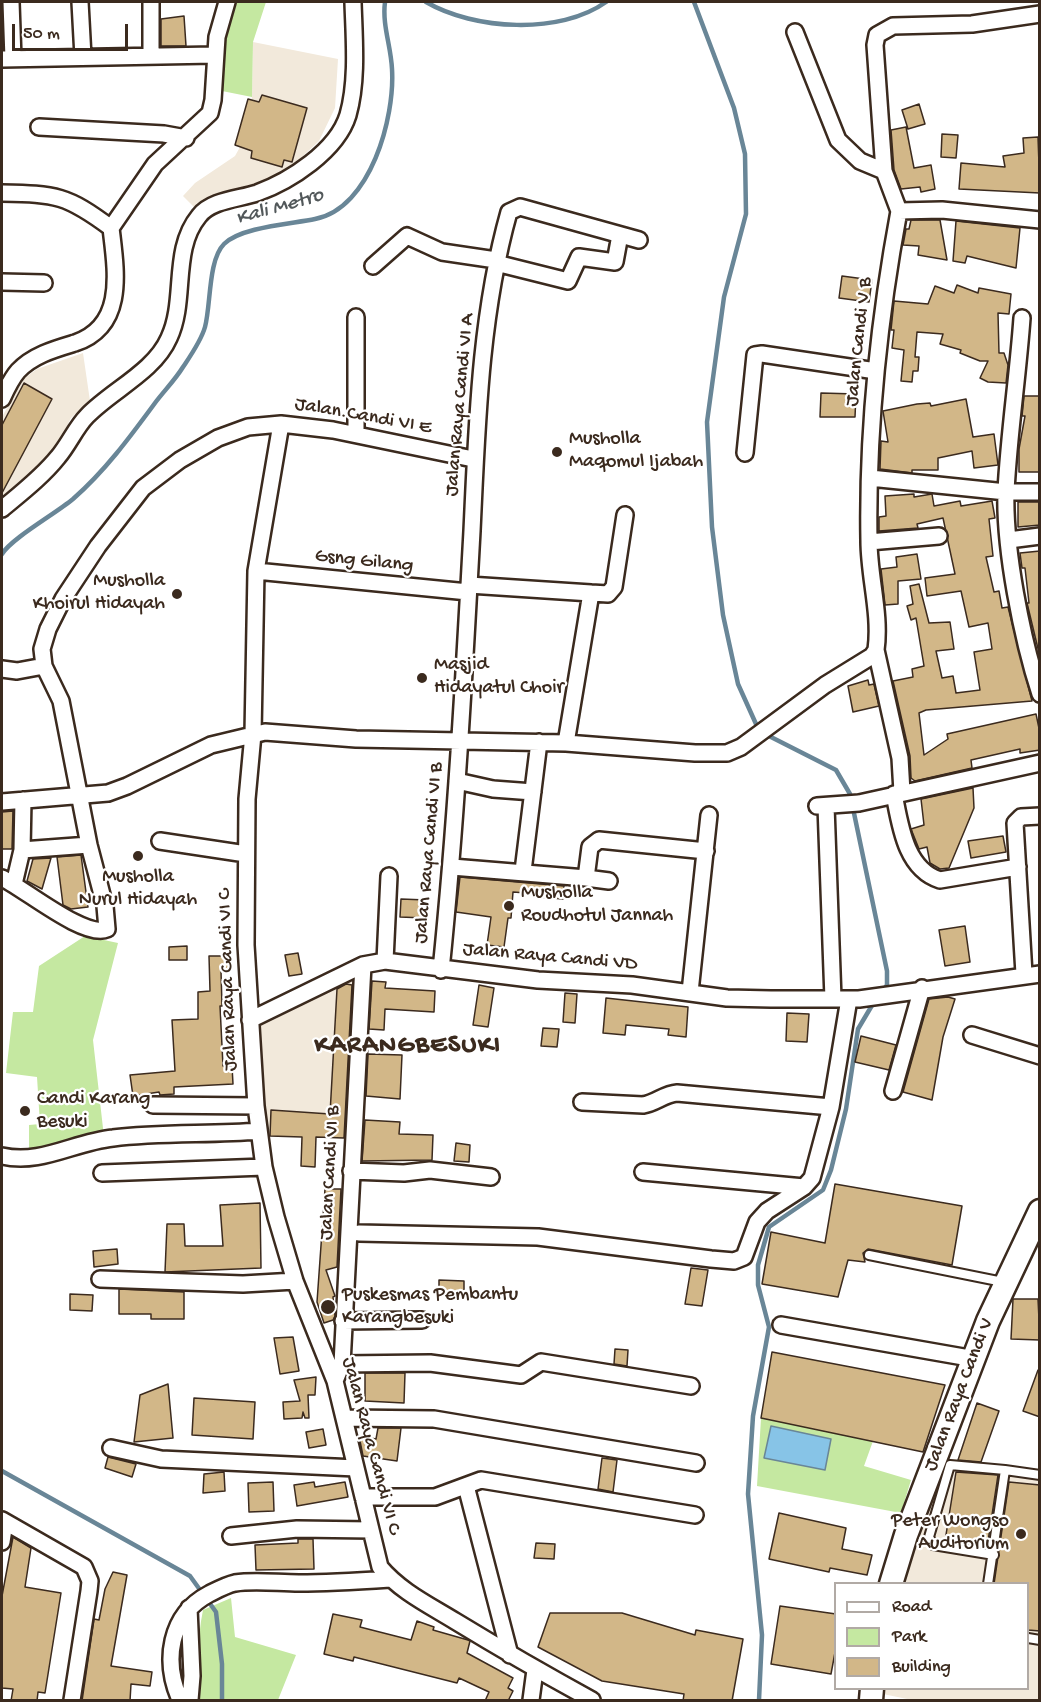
<!DOCTYPE html>
<html>
<head>
<meta charset="utf-8">
<style>
  body { margin:0 }
  #map { position:relative; width:1041px; height:1702px; overflow:hidden; background:#fff; font-family:"Gochi Hand",sans-serif }
  canvas { display:block }
  .frame { position:absolute; inset:0; border:3px solid #3b2a1e; pointer-events:none }
  .legend { position:absolute; left:834px; top:1582px; width:195px; height:108px; box-sizing:border-box; background:#fff; border:2px solid #b1aaa5; margin:0; padding:8px 10px; list-style:none; font-size:18px; color:#3b2a1e }
  .legend li { display:flex; align-items:center; gap:12px; height:30px }
  .legend b { width:30px; border:2px solid #b1aaa5 }
  .scale { position:absolute; left:12px; top:24px; width:116px; height:27px; box-sizing:border-box; border:3px solid #3b2a1e; border-top:0; padding-left:8px; font-size:18px; line-height:21px; white-space:nowrap; color:#3b2a1e; -webkit-text-stroke:4px #fff; paint-order:stroke }
</style>
</head>
<body>
<div id="map">
<canvas width="1041" height="1702"></canvas>
<div class="frame"></div>
<ul class="legend">
<li><b style="height:8px;background:#fff"></b>Road</li>
<li><b style="height:16px;background:#c5e8a1"></b>Park</li>
<li><b style="height:16px;background:#d2b788"></b>Building</li>
</ul>
<div class="scale">50 m</div>
</div>
<script>
const context = document.querySelector('canvas').getContext('2d');
context.lineJoin = 'round';
function fill(path, color) { context.fillStyle = color; context.fill(path, 'evenodd'); }
function trace(path, color, width, dash) { context.strokeStyle = color; context.lineWidth = width; context.lineCap = dash ? 'butt' : 'round'; context.setLineDash(dash || []); context.stroke(path); }
function label(font, color, halo, rows, align = 'center') {
  context.font = font + ' "Gochi Hand",sans-serif'; context.lineWidth = 4.5; context.setLineDash([]); context.textBaseline = 'middle'; context.strokeStyle = halo; context.fillStyle = color; for (const [text, x, y, turn = 0] of rows) {
    context.save(); context.translate(x, y); context.rotate((+turn || 0) * Math.PI / 180); context.textAlign = isNaN(turn) ? turn : align; if (halo) context.strokeText(text, 0, 0); context.fillText(text, 0, 0); context.restore();
  }
}
const built = new Path2D(`
  M253,42L338,59L335,108L319,141L288,170L266,182L222,193L196,209L183,196L195,183L235,156L240,147L252,97Z
  M83,353L90,401L71,418L60,440L30,477L2,499V417L22,380L37,369Z
  M357,976L351,1139L265,1135L258,1025Z
  M944,1458L1039,1469V1700H912L883,1694V1688H1028V1584L900,1583Z`);
const green = new Path2D(`
  M237,2H266L253,42L252,97L222,91L224,46Z
  M85,936L118,943L93,1040L104,1137L29,1154V1125L40,1124L37,1077L6,1073L13,1012H33L39,966Z
  M761,1418L873,1441L864,1466L911,1480L901,1513L757,1486Z
  M231,1598L235,1637L296,1655L278,1700H196C198,1670 197,1639 203,1610Z`);
const water = new Path2D(`
  M771,1426L831,1439L825,1470L764,1458Z`);
const stream = new Path2D(`
  M426,2C474,30 560,35 606,2
  M694,2L734,108L745,154L746,214L724,297L707,422L712,527L723,615L738,684L756,724L767,735L836,770L850,794L887,971V985L883,991
  M2,554C12,538 55,514 73,499C105,471 130,437 155,403C164,391 175,380 183,367C191,355 201,341 205,327C211,305 208,260 224,244C241,227 291,224 315,219C371,208 395,117 392,69C391,46 382,25 385,2
  M2,1471L190,1576L216,1612L222,1664V1700
  M759,1700L762,1635L748,1494L753,1416L769,1327L758,1285V1265L769,1227L823,1190L831,1170L846,1109L858,1029L874,1002`);
const building = new Path2D(`
  M184,16L186,46H161V19Z
  M262,95L307,108L292,162L284,160L282,167L251,158L252,151L235,145L248,99L259,102Z
  M919,104L925,124L908,129L902,110Z
  M906,127L914,168L931,165L935,189L921,192L920,187L901,189L894,170L891,130Z
  M942,134L958,135L956,158L941,157Z
  M1038,137L1040,193L959,189L961,163L1005,167L1003,156L1024,153L1023,138Z
  M911,220H940L947,260L918,255L919,246L903,245L906,229H909Z
  M956,221L1020,228L1016,268L967,256L965,263L953,261Z
  M842,276L872,280L869,302L839,298Z
  M957,285L978,293L979,288L1011,294L1009,314L998,313L999,353H1004L1008,365L1006,383L988,382L980,378L988,361H980L960,353L961,350L940,344L943,334L917,332L915,357H919L918,371H913L912,382L901,381L904,350L892,348L894,330H891L894,301L928,304L935,286L954,293Z
  M24,383L52,399L2,493V425Z
  M821,393L856,394L855,417H820Z
  M1024,396H1040V472H1019V449L1025,416H1022Z
  M966,399L973,437L994,434L998,465L974,468L972,451L938,458V470H912V473L880,469L881,441L888,442L883,411L917,404L930,403L931,406Z
  M914,494V497L932,494L934,506L960,501L961,506L992,501L995,518L989,519L993,556L986,557L994,592L999,591L1002,608L1008,607L1032,701L926,710L919,713L924,755L948,739L947,734L1036,714L1040,733V750L1020,753V749L971,760L972,768L915,781L911,778L910,756L893,681L913,677L912,669L924,666L916,618L911,620L907,606L913,604L910,586L919,584L929,623L950,622L954,649L936,651L942,678L953,676L956,693L980,690L974,652L992,649L988,623L969,627L961,591L927,596L925,578L955,574L943,518L917,524L918,528L879,531V517L886,516L885,496Z
  M1018,502H1040V525L1018,527Z
  M1040,551V657L1027,603H1029L1025,568H1022L1020,553Z
  M917,554L921,579L898,581V604L885,605L881,569L897,567L896,557Z
  M868,680L869,685L874,684L879,706L853,712L848,686Z
  M973,788L974,808L949,868L940,869L930,863L927,847L919,849L911,829L924,825L921,799Z
  M13,811L12,849H2V812Z
  M1003,836L1006,852L971,858L968,841Z
  M81,855L88,907L71,909L63,905L57,857Z
  M51,858L42,889L27,881L33,859Z
  M460,877L564,886L563,899L539,897V894L513,892L511,918H508L504,947L487,945L491,917L456,912Z
  M401,899L426,900L425,918L400,917Z
  M965,926L970,962L945,966L939,930Z
  M187,946V960H169V947Z
  M298,953L302,974L289,976L285,955Z
  M209,956H228L229,971H221L222,1006H220L223,1066H232L233,1084L174,1087V1094L160,1095L159,1092L133,1096L130,1075L175,1071L172,1020L198,1019V992L210,991Z
  M372,981L386,982L385,988L435,991L434,1012L385,1009L384,1030L369,1029Z
  M346,984L352,985L344,1138L316,1137L315,1167L301,1166L302,1137L270,1136L271,1110L330,1114L337,989Z
  M479,985L494,988L488,1027L473,1025Z
  M565,993L577,994L575,1023L563,1022Z
  M948,997L955,999L943,1037L932,1100L903,1092L929,999Z
  M606,998L688,1007L686,1037L668,1035L669,1029L626,1025L625,1035L603,1033Z
  M787,1013L809,1014L807,1042L786,1041Z
  M543,1028L559,1029L557,1047L541,1046Z
  M861,1036L896,1045L889,1070L855,1062Z
  M368,1054L402,1055L400,1099L366,1096Z
  M365,1120L400,1122L399,1134L433,1135L432,1160L362,1161Z
  M456,1143L470,1145L469,1162L454,1161Z
  M835,1184L962,1206L952,1265L868,1249L863,1253L865,1262L848,1260L838,1297L762,1284L771,1232L825,1243Z
  M325,1189H341L337,1267L326,1270L335,1296L333,1297L335,1316L333,1320L324,1323L317,1302Z
  M260,1203L261,1268L165,1272L167,1224H184L185,1246H223L220,1205Z
  M117,1249L118,1264L94,1267L93,1251Z
  M691,1268L708,1270L702,1306L685,1304Z
  M439,1280L464,1281V1297L439,1296Z
  M119,1289L184,1292V1319H151V1314H119Z
  M70,1294L93,1295L92,1311L70,1310Z
  M1013,1299H1038L1040,1340L1011,1339Z
  M293,1337L299,1371L280,1374L274,1338Z
  M615,1349L628,1350L627,1366L614,1364Z
  M772,1352L945,1385L923,1452L761,1418Z
  M1038,1370H1040V1417L1023,1411Z
  M365,1373H405L404,1403L365,1401Z
  M316,1377L315,1395H308L309,1418H305L303,1412L302,1418L284,1419L283,1402L300,1401L294,1380Z
  M168,1384L173,1438L134,1442L140,1395Z
  M194,1398L255,1402L253,1439L192,1435Z
  M977,1403L999,1411L981,1462L958,1460Z
  M378,1428H401L397,1461L363,1456L359,1436L376,1439Z
  M323,1429L326,1445L309,1448L306,1432Z
  M108,1457L136,1464L132,1477L105,1468Z
  M602,1458L617,1460L613,1492L598,1489Z
  M224,1472L225,1491L203,1493L204,1474Z
  M956,1472L998,1475L987,1548L945,1541Z
  M273,1482L274,1511L249,1512L248,1483Z
  M314,1482L315,1487L345,1482L348,1497L297,1506L294,1485Z
  M1009,1482L1040,1485V1631L1028,1630V1584H994Z
  M779,1513L846,1528L842,1549L872,1555L867,1575L830,1568L829,1572L769,1559Z
  M13,1537L31,1548L25,1587L61,1593L45,1693L38,1692L37,1701H11L13,1689L2,1688V1596Z
  M298,1539H313L314,1569L256,1570L255,1545L298,1543Z
  M536,1543L555,1544L554,1559L534,1558Z
  M113,1572L127,1575L111,1666L152,1672L150,1686L131,1684L130,1701H82L94,1619L99,1620L105,1589Z
  M780,1606L836,1614V1647L831,1674L771,1664Z
  M550,1613H622L695,1635L696,1630L743,1639L732,1701H683L684,1694L602,1681L538,1647Z
  M333,1614L362,1620L360,1627L411,1640L417,1621L434,1627L433,1630L468,1640L470,1641L467,1653L513,1678L508,1688L513,1691L508,1701H485L489,1692L459,1678L457,1683L354,1657L353,1661L324,1654Z`);
const lane = new Path2D(`
  M869,1255L1003,1282
  M994,1555L933,1545L929,1537L950,1465L1005,1470
  M988,1584L1005,1470L1040,1475
  M1028,1638L1040,1640`);
const street = new Path2D(`
  M11,2L13,59
  M80,2L83,57
  M151,2V56
  M795,32L838,140L860,161L884,171
  M2,59L214,55
  M39,127L164,134L186,138
  M2,193C56,194 67,195 111,228
  M899,211L884,171L875,45L877,35L893,26L972,24L1040,14
  M899,211L942,210L1040,220
  M111,228L155,164L210,113L213,100L217,37L227,2
  M496,263L568,281L579,257L615,262L620,235
  M373,266L407,236L442,252L496,260
  M2,282L44,283
  M1022,318C1018,375 1009,433 1006,491C1004,548 1022,639 1040,694
  M2,399C6,390 11,379 18,371C33,355 55,349 75,343C126,326 116,271 111,228
  M281,424L256,571L253,734L247,799L246,945L256,1106L264,1167L276,1217L295,1281L335,1381L380,1567C400,1591 429,1605 455,1621C501,1649 546,1675 592,1700
  M356,433V317
  M745,453L755,355L762,354L876,371
  M870,478L1006,492H1040
  M2,509C21,493 42,477 58,457C69,444 76,427 87,416C112,390 154,372 169,338C187,300 171,250 199,216C211,200 239,199 257,193C290,181 337,151 348,115C358,80 354,37 353,2
  M1009,540L1040,536
  M869,542L939,536
  M256,571L468,592
  M469,585L591,593
  M876,650L900,758L902,792
  M2,669L17,671L44,666
  M566,743L591,593L608,594L614,587L625,515
  M457,781L493,789L533,792
  M894,794C900,824 905,869 940,880L1018,867
  M2,802L108,793L127,786L211,745L265,732L356,739L566,743L695,753H727L741,747L825,685L872,656L876,650C881,614 869,577 869,541C867,430 879,319 899,211
  M817,806L859,803L1040,763
  M826,806L833,999
  M160,841L246,854
  M22,850L89,845
  M452,867L586,878L590,847L599,840L706,851
  M523,871L539,742
  M2,878C25,889 85,939 107,929L105,906L89,845L61,701L44,666L42,649L48,629L63,599L98,546L143,488L180,460L218,438L248,427L281,424L333,430L473,459
  M586,878L609,881
  M14,884L22,850L23,800
  M385,961L389,876
  M441,970C456,824 464,677 472,531C477,425 480,315 509,212L520,207L639,240
  M1024,974L1015,823L1021,817L1040,816
  M690,992L709,815
  M250,1020L363,965L385,961L538,980L632,985L727,998L771,999H859L1040,974
  M972,1035L1040,1056
  M893,1091L922,988
  M582,1102L643,1105C656,1103 664,1094 677,1093L831,1107
  M153,1105L256,1106
  M2,1156C41,1165 74,1142 113,1138C161,1132 211,1135 259,1131
  M351,1171L404,1173L430,1170L491,1177
  M643,1172L804,1187
  M102,1173L264,1167
  M359,1233L538,1237L711,1259L734,1261L744,1257L757,1222L767,1211L804,1187L812,1178L831,1107L849,999
  M100,1279L243,1284L295,1281
  M343,1321L422,1320
  M781,1325L975,1359
  M342,1364L430,1363L521,1375L541,1362L691,1386
  M335,1381L342,1364L363,965
  M345,1418L434,1419L696,1463
  M111,1448L161,1459L356,1468
  M466,1486L510,1655
  M363,1497H435L481,1480L695,1515
  M2,1520L84,1567L90,1581L89,1591L72,1700
  M231,1536L297,1529L371,1530
  M2,1542L5,1522
  M189,1608L192,1676L190,1700
  M180,1700C163,1661 169,1615 209,1594C217,1590 226,1585 235,1583C255,1580 278,1583 299,1583C329,1583 360,1581 390,1579
  M531,1700L535,1670`);
const secondary = new Path2D(`
  M891,1584L906,1535L988,1321L1040,1211
  M871,1700L872,1688`);
const markers = [
  [557,452,6,"#3b2a1e"],
  [177,594,6,"#3b2a1e"],
  [422,678,6,"#3b2a1e"],
  [138,856,6,"#3b2a1e"],
  [509,906,6,"#3b2a1e"],
  [25,1111,6,"#3b2a1e"],
  [328,1307,8,"#3b2a1e"],
  [1021,1534,6,"#3b2a1e"]
];
const streetNames = [
  ["Jalan Candi V B",860,342,-84],
  ["Jalan Raya Candi VI A",461,405,-85],
  ["Jalan.Candi VI E",363,417,10],
  ["Gsng Gilang",364,562,6],
  ["Jalan Raya Candi VI B",430,853,-85],
  ["Jalan Raya Candi VD",550,958,5],
  ["Jalan Raya Candi VI C",229,980,-92],
  ["Jalan Candi VI B",331,1173,-87],
  ["Jalan Raya Candi V",960,1395,-69],
  ["Jalan Raya Candi VI C",370,1446,75]
];
const poiNames = [
  ["Musholla",569,440],
  ["Maqomul Ijabah",569,463],
  ["Musholla",165,582,"right"],
  ["Khoirul Hidayah",165,605,"right"],
  ["Masjid",434,666],
  ["Hidayatul Choir",434,689],
  ["Musholla",138,878,"center"],
  ["Nurul Hidayah",138,901,"center"],
  ["Musholla",521,894],
  ["Roudhotul Jannah",521,917],
  ["Candi Karang",37,1100],
  ["Besuki",37,1123],
  ["Puskesmas Pembantu",342,1296],
  ["Karangbesuki",342,1319],
  ["Peter Wongso",1009,1522,"right"],
  ["Auditorium",1009,1545,"right"]
];
const waterNames = [
  ["Kali Metro",280,208,-16]
];
const districtNames = [
  ["KARANGBESUKI",408,1047]
];
fill(built, '#f2e9db');
fill(green, '#c5e8a1');
fill(water, '#87c4e7');
trace(water, '#698697', 1.5);
trace(stream, '#698697', 4.5);
fill(building, '#d2b788');
trace(building, '#3b2a1e', 1.5);
trace(lane, '#3b2a1e', 12);
trace(street, '#3b2a1e', 20);
trace(secondary, '#3b2a1e', 27);
trace(lane, '#fff', 8);
trace(street, '#fff', 15);
trace(secondary, '#fff', 22);
for (const [x, y, r, color] of markers) { const dot = new Path2D(); dot.arc(x, y, r, 0, 2 * Math.PI); context.fillStyle = color; context.fill(dot); trace(dot, '#fff', 2); }
label('20px', '#3b2a1e', '#fff', streetNames);
label('20px', '#3b2a1e', '#fff', poiNames, 'left');
label('italic 21px', '#52585a', '#fff', waterNames);
context.letterSpacing = '1.5px';
label('bold 26px', '#3b2a1e', '#fff', districtNames);
context.letterSpacing = '0px';
</script>
</body>
</html>
